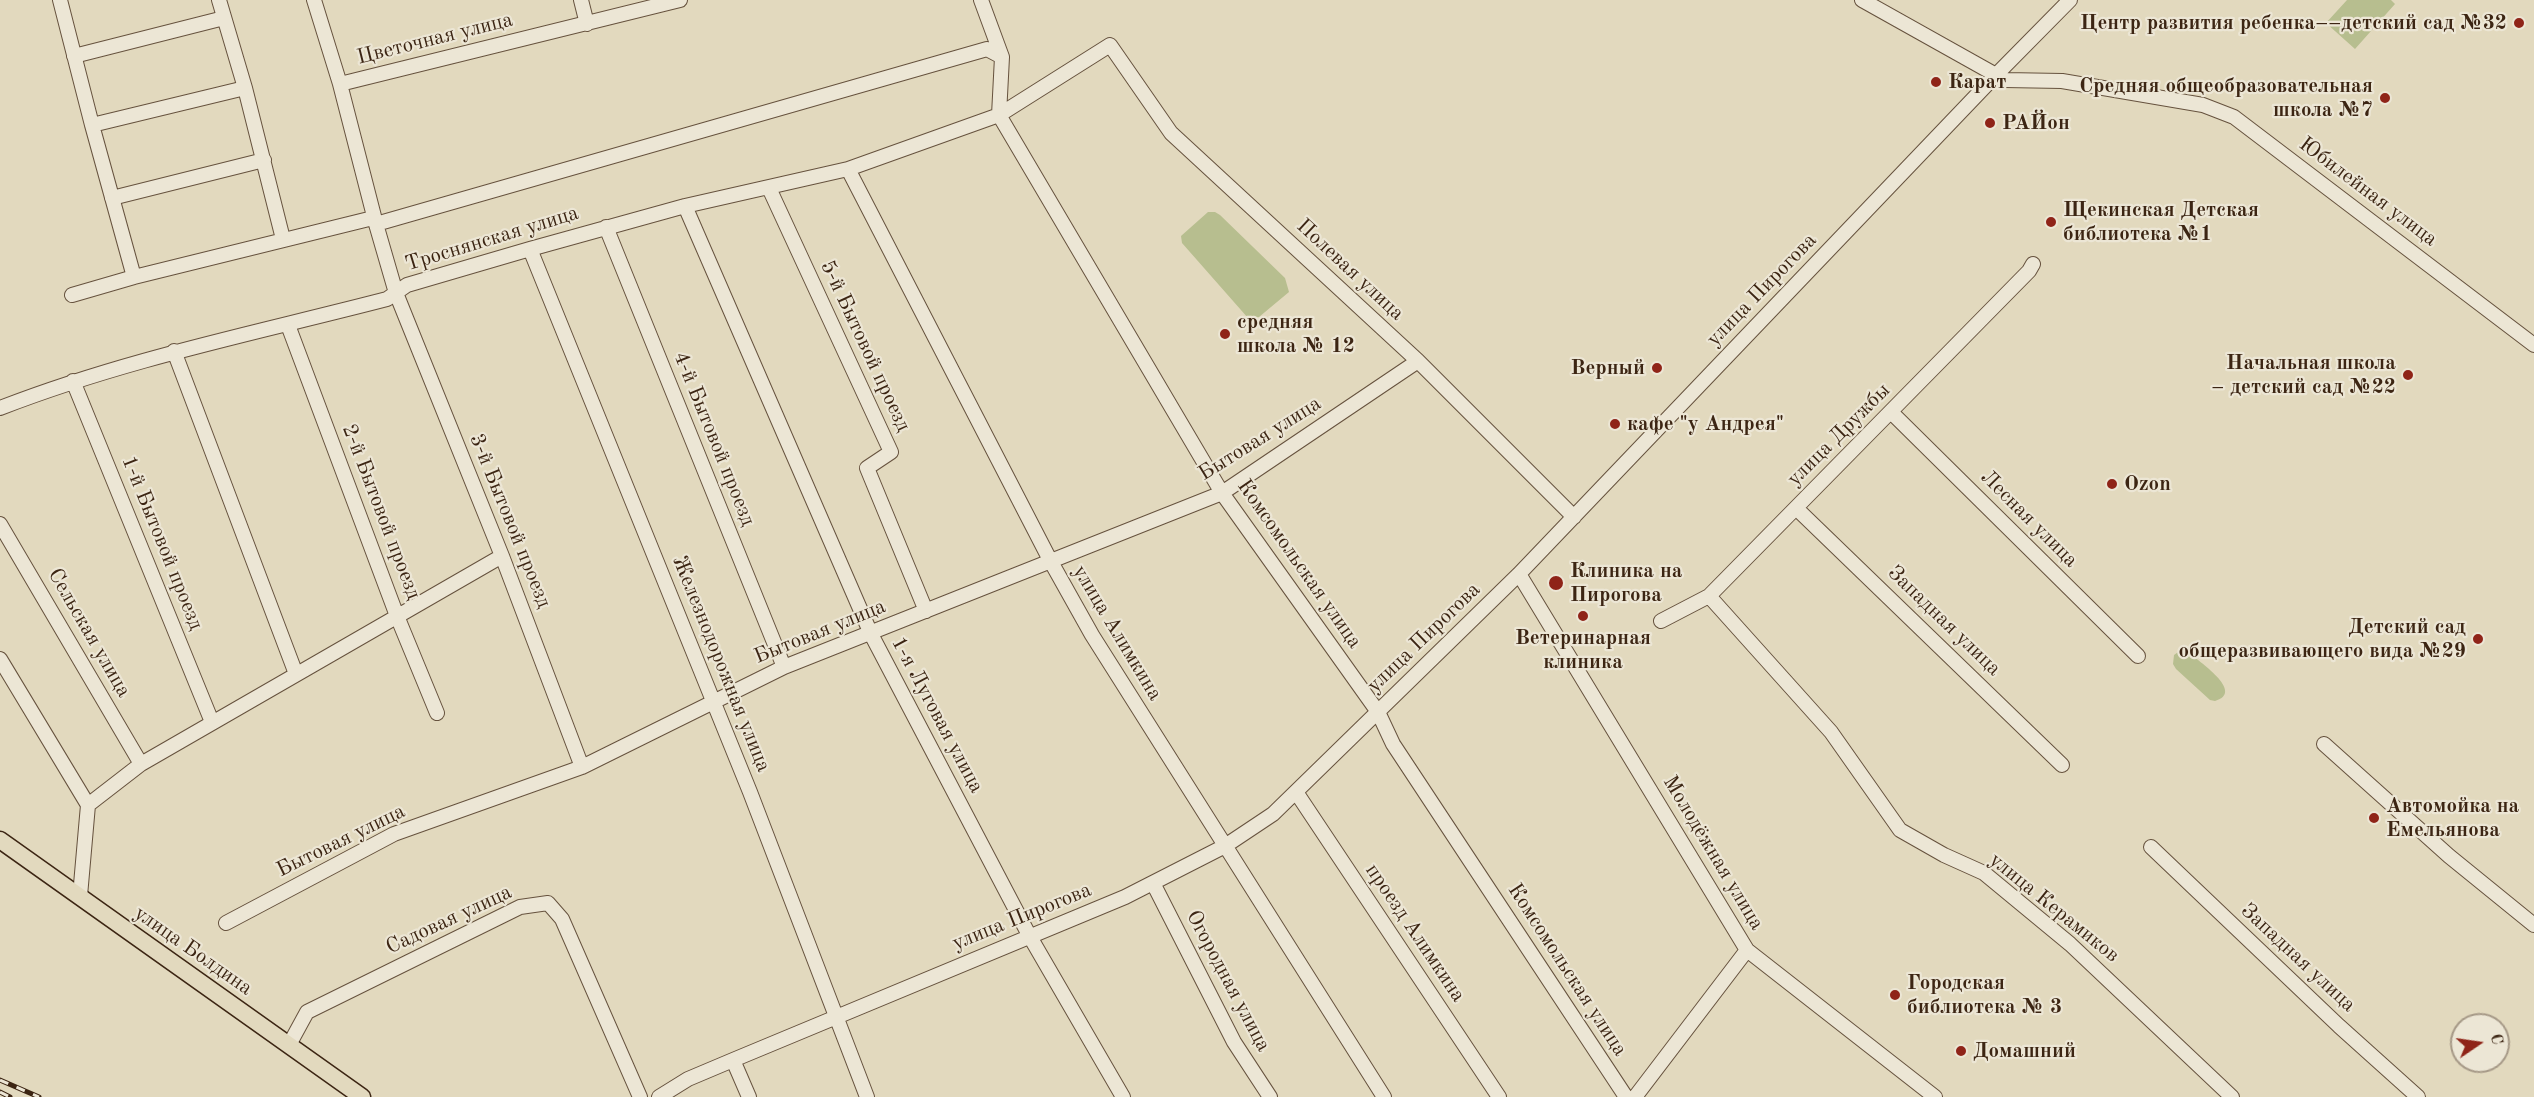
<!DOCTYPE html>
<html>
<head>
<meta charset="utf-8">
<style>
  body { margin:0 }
  #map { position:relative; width:2534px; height:1097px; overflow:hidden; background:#e2d9be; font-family:"Old Standard TT",serif }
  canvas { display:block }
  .north { position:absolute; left:2450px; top:1013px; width:60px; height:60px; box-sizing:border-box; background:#ece6d5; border:2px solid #a69987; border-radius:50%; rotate:77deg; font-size:16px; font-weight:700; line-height:24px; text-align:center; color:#3c2513 }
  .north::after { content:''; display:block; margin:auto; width:21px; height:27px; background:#8f2418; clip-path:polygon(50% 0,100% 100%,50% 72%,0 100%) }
</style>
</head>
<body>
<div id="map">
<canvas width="2534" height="1097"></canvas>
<div class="north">С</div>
</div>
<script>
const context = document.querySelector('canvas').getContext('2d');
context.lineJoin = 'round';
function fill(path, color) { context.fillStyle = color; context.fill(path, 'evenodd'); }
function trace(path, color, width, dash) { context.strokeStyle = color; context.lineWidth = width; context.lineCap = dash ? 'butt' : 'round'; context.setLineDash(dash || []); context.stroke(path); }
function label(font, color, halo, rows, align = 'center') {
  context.font = font + ' "Old Standard TT",serif'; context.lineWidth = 4.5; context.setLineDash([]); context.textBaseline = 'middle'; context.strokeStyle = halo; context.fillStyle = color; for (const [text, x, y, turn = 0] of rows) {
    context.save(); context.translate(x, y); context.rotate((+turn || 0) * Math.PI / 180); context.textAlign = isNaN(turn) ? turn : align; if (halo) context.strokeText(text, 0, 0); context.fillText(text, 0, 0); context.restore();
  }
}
const green = new Path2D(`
  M2347,0H2391L2395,4L2355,49L2326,23Z
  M1208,212H1215L1220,215L1285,278L1289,292L1259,317L1248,318L1182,243L1181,236Z
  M2181,650L2188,652C2198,661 2246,692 2215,701L2210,700L2176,669L2173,664L2174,655Z`);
const minor = new Path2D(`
  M60,0L92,125
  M219,0L245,88
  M314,0L340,84L376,224
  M581,0L587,24
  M981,0L1002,57L999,115L1222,493L1378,712L1393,744L1626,1097
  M1862,0L2005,80L2062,81L2203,105L2234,117L2534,345
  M74,56L224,18
  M340,84L680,0
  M848,169L1050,560L1092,635L1384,1097
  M769,188L891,452L867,468L926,611
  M112,198L264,160
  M685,206L871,634L1029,935L1123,1097
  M606,227L784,667
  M530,249L750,792L867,1097
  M134,277L92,125L245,88L283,239
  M72,295L134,277L373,218
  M288,325L397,616L437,713
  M174,351L296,674
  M73,381L212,722
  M0,408C126,359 256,333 387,299L407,285L530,249L685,206L848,169L999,115L1110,45L1171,133L1418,361L1574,517
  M1891,412L2138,656
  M1796,508L2062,765
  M0,524L141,764
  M1519,574L1747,950L1935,1097
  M1709,596L1831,732L1900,830L1944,855L1984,873L2070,944L2232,1097
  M1661,621L1709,596L2029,271L2033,264
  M0,659L88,805
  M2324,744L2449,856L2534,925
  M582,767L502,556L396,293L376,224L987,49L1002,57
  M1296,792L1499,1097
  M2151,847L2339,1026L2418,1097
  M1153,883L1234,1042L1270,1097
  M80,896L88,805L141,764L502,556
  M226,923L394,834L582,767L784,667L1222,493L1418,361
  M289,1045L307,1012L520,907L548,903L562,919L640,1097
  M733,1060L749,1097
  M659,1097L688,1079L733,1060L1125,897L1225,846L1273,814L1519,574L1995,76L2070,0
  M1635,1097L1747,950`);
const major = new Path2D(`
  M0,840L362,1097`);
const rail = new Path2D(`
  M0,1080L39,1097
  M0,1092L10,1097`);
const markers = [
  [2519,23,6,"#8f2418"],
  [1936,82,6,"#8f2418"],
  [2385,98,6,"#8f2418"],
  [1990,123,6,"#8f2418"],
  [2051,222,6,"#8f2418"],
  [1225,334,6,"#8f2418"],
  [1657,368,6,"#8f2418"],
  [2408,375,6,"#8f2418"],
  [1615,424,6,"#8f2418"],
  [2112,484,6,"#8f2418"],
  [1556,583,8,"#8f2418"],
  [1583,616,6,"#8f2418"],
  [2478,639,6,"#8f2418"],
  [2374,818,6,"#8f2418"],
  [1895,995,6,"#8f2418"],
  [1961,1051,6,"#8f2418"]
];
const poiNames = [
  ["Центр развития ребенка––детский сад №32",2507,23,"right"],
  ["Карат",1948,82],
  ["Средняя общеобразовательная",2373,86,"right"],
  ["школа №7",2373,110,"right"],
  ["РАЙон",2002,123],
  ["Щекинская Детская",2063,210],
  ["библиотека №1",2063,234],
  ["средняя",1237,322],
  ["школа № 12",1237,346],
  ["Начальная школа",2396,363,"right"],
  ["– детский сад №22",2396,387,"right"],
  ["Верный",1645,368,"right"],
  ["кафе \"у Андрея\"",1627,424],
  ["Ozon",2124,484],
  ["Клиника на",1570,571],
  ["Пирогова",1570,595],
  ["Детский сад",2466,627,"right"],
  ["общеразвивающего вида №29",2466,651,"right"],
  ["Ветеринарная",1583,638,"center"],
  ["клиника",1583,662,"center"],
  ["Автомойка на",2386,806],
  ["Емельянова",2386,830],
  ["Городская",1907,983],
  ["библиотека № 3",1907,1007],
  ["Домашний",1973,1051]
];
const streetNames = [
  ["Цветочная улица",435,39,-14],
  ["Юбилейная улица",2368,192,37],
  ["Троснянская улица",492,239,-17],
  ["Полевая улица",1350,270,43],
  ["улица Пирогова",1762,290,-46],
  ["5-й Бытовой проезд",865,346,65],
  ["улица Дружбы",1839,435,-45],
  ["4-й Бытовой проезд",714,439,68],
  ["Бытовая улица",1260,439,-32],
  ["2-й Бытовой проезд",381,512,69],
  ["Лесная улица",2029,519,45],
  ["3-й Бытовой проезд",510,521,68],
  ["1-й Бытовой проезд",162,543,68],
  ["Комсомольская улица",1299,564,55],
  ["Западная улица",1944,621,44],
  ["Бытовая улица",820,632,-22],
  ["Сельская улица",89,633,60],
  ["улица Алимкина",1117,633,59],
  ["улица Пирогова",1424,638,-44],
  ["Железнодорожная улица",721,664,68],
  ["1-я Луговая улица",937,715,62],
  ["Бытовая улица",341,841,-26],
  ["Молодёжная улица",1713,853,59],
  ["улица Керамиков",2054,908,39],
  ["улица Пирогова",1022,917,-22],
  ["Садовая улица",449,920,-25],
  ["проезд Алимкина",1415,933,56],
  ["улица Болдина",193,951,35],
  ["Западная улица",2298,958,43],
  ["Комсомольская улица",1567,970,57],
  ["Огородная улица",1228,981,62]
];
fill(green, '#b7be8f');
trace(minor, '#66523e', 16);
trace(major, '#3c2513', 19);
trace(minor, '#ece6d5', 14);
trace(major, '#e2d9be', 16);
trace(rail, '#3c2513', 5);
trace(rail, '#ece6d5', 3, [9]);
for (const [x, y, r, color] of markers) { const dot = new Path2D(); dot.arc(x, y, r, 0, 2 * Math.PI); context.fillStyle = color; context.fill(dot); trace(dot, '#ece6d5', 2); }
label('bold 21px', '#3c2513', '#ece6d5', poiNames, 'left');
label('21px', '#3c2513', '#ece6d5', streetNames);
</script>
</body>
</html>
